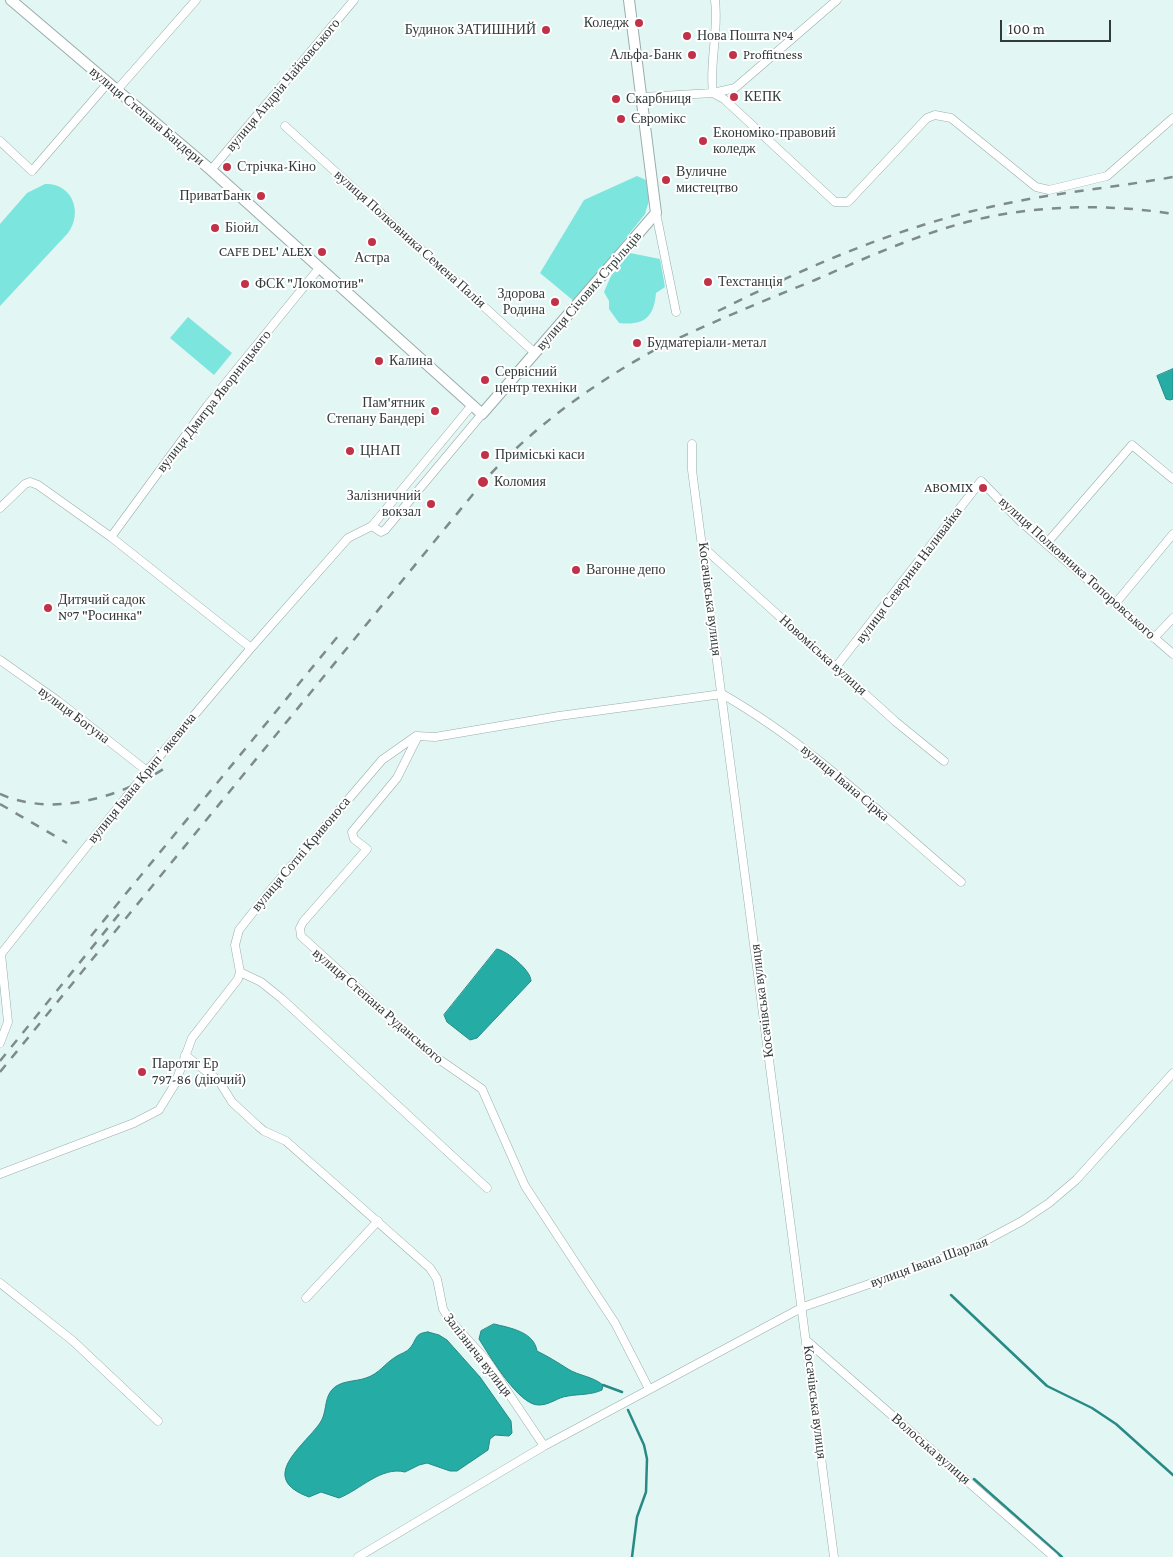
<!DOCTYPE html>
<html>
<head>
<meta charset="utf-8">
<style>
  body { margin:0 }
  #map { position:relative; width:1173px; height:1557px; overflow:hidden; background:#e2f6f4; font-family:"Crimson Pro",serif }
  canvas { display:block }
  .scale { position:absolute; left:1000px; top:20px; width:111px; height:22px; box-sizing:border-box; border:2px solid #323a3a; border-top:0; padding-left:6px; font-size:15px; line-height:18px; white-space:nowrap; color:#323a3a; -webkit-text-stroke:4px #fff; paint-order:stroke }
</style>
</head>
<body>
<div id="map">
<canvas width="1173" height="1557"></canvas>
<div class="scale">100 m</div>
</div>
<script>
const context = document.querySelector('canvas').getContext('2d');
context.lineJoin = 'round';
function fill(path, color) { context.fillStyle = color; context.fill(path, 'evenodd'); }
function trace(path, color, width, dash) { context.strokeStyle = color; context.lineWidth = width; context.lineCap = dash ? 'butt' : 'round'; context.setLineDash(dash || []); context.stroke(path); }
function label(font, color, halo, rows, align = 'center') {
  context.font = font + ' "Crimson Pro",serif'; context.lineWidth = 4; context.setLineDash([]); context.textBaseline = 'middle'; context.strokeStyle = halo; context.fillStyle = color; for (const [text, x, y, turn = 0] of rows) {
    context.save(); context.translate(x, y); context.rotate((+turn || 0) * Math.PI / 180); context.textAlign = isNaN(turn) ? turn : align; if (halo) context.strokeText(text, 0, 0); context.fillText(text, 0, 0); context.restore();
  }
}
const green = new Path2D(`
  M637,176L646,180L651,194L645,214L575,302L540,273L584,200Z
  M45,184C73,183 83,213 68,233L0,306V224L27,193Z
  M630,253L660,259L665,287L656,293C654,317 644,326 619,323L609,309V301L604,292L611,276Z
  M188,317L232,353L214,375L170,338Z`);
const water = new Path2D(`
  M1173,369V399L1170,400L1166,399L1157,376Z
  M497,949C507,951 531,970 531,981L477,1038L470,1040L447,1022L444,1015Z
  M494,1324C511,1328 534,1332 537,1351C549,1357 557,1362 568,1369C579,1376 592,1376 603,1385L602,1390C591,1395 580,1394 568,1396C558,1397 550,1405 539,1405C519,1406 489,1355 479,1339L481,1331Z
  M428,1332L439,1335L447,1340L480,1377L511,1421L512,1433L509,1436L495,1435L490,1439L488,1450L457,1471H450L427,1463L419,1465L405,1472C381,1466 360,1490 339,1498L321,1492L309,1497C257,1478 303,1447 320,1423C327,1413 324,1400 331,1391C339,1380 355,1382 366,1378C379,1374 385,1363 397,1356C400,1354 407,1352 410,1348C417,1340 414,1333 428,1332Z`);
const stream = new Path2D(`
  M951,1295L1047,1386L1092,1408L1116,1424L1173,1475
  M603,1385L622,1392
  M628,1410L644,1445L647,1459L646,1492L637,1517L632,1557
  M974,1479L1062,1557`);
const minor = new Path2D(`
  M715,0C719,33 709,62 713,93L724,99L835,202H848L927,118L935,115L951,118L1036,187L1049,190L1107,176L1173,118
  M117,90L196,0
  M643,97L713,93L735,88L837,0
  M285,126L535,353
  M0,141L32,171L108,83
  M211,170L354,0
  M656,213L676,312
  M692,444V470L834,1557
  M0,508L25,484L30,482L38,485L111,537L251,648
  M372,526L381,532L385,530L482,414
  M111,537L207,406L320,267
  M1046,544L1132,445L1173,479
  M704,548L896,722L944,761
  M1115,604L1173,534
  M1154,638L1173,618
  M0,660L58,701L147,771
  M836,667L981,481L1020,521L1173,654
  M722,694C810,744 884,817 961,882
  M418,736L397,778L352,832L354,839L367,849L303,922L300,928L301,936L427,1051L482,1089L525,1186L615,1323L649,1389
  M240,972L261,982L281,998L487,1188
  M0,1043L8,1022L1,954L147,771L251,648L348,538L372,526L472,405
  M185,1055L219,1081L232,1102L258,1126L264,1131L286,1141L430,1268L437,1279L443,1309L449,1319L487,1361L544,1446
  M0,1174L134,1123L159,1110L175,1084L192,1038L238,979L240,972L235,945L239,930L269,892L382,760L416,736L435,737L559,716L722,694
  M0,1283L73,1341L158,1421
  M306,1298L378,1221
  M807,1341L1054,1557
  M358,1557L544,1446L803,1307L970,1249L1022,1221L1049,1203L1076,1180L1173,1073`);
const tertiary = new Path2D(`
  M11,0L211,170L482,414L656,213L629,0`);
const rail = new Path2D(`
  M718,311C804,268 895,228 990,207C1050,193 1112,188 1173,177
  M0,794C54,818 122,797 168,766
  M0,804L67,843
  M91,936L339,635
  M0,1061L124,908
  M0,1072L483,482C534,426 595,382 662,346C712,322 763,301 815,280C863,259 912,237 963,223C1029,205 1106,203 1173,214`);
const markers = [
  [639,23,5,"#c13147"],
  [546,30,5,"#c13147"],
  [687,36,5,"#c13147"],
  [692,55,5,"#c13147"],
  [733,55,5,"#c13147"],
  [734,97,5,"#c13147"],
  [616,99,5,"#c13147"],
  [621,119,5,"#c13147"],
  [703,141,5,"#c13147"],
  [227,167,5,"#c13147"],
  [666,180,5,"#c13147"],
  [261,196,5,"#c13147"],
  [215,228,5,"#c13147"],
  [372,242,5,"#c13147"],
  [322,252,5,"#c13147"],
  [708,282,5,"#c13147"],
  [245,284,5,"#c13147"],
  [555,302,5,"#c13147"],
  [637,343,5,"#c13147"],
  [379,361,5,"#c13147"],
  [485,380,5,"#c13147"],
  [435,411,5,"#c13147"],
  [350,451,5,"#c13147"],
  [485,455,5,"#c13147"],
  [483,482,6,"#c13147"],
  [983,488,5,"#c13147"],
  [431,504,5,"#c13147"],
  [576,570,5,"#c13147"],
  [48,608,5,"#c13147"],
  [142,1072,5,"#c13147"]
];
const poiNames = [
  ["Коледж",629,23,"right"],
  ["Будинок ЗАТИШНИЙ",536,30,"right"],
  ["Нова Пошта №4",697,36],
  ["Альфа-Банк",682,55,"right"],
  ["Proffitness",743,55],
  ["КЕПК",744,97],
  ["Скарбниця",626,99],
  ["Євромікс",631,119],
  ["Економіко-правовий",713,133],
  ["коледж",713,149],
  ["Стрічка-Кіно",237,167],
  ["Вуличне",676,172],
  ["мистецтво",676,188],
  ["ПриватБанк",251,196,"right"],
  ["Біойл",225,228],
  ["CAFE DEL' ALEX",312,252,"right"],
  ["Астра",372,258,"center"],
  ["Техстанція",718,282],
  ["ФСК \"Локомотив\"",255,284],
  ["Здорова",545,294,"right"],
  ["Родина",545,310,"right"],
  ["Будматеріали-метал",647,343],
  ["Калина",389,361],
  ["Сервісний",495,372],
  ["центр техніки",495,388],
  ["Пам'ятник",425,403,"right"],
  ["Степану Бандері",425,419,"right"],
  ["ЦНАП",360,451],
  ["Приміські каси",495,455],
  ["Коломия",494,482],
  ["ABOMIX",973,488,"right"],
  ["Залізничний",421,496,"right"],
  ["вокзал",421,512,"right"],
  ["Вагонне депо",586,570],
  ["Дитячий садок",58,600],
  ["№7 \"Росинка\"",58,616],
  ["Паротяг Ер",152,1064],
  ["797-86 (діючий)",152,1080]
];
const streetNames = [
  ["вулиця Андрія Чайковського",283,85,-50],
  ["вулиця Степана Бандери",147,116,40],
  ["вулиця Полковника Семена Палія",410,239,42],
  ["вулиця Січових Стрільців",589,291,-49],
  ["вулиця Дмитра Яворницького",214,401,-52],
  ["вулиця Полковника Топоровського",1077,568,42],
  ["вулиця Северина Наливайка",909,575,-53],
  ["Косачівська вулиця",710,599,83],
  ["Новоміська вулиця",823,655,42],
  ["вулиця Богуна",74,715,37],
  ["вулиця Івана Крипʼякевича",142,778,-51],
  ["вулиця Івана Сірка",845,783,40],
  ["вулиця Сотні Кривоноса",301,854,-50],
  ["Косачівська вулиця",762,1001,-97],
  ["вулиця Степана Руданського",378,1006,41],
  ["вулиця Івана Шарлая",929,1262,-20],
  ["Залізнича вулиця",478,1355,52],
  ["Косачівська вулиця",815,1402,83],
  ["Волоська вулиця",931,1449,41]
];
fill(green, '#7be5de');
fill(water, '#24aca5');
trace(water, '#288a85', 1);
trace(stream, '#288a85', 2.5);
trace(minor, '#9aadab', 9);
trace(tertiary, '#9aadab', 12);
trace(minor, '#fff', 8);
trace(tertiary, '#fff', 10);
trace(rail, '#7e8b8a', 2.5, [9, 9]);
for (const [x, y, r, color] of markers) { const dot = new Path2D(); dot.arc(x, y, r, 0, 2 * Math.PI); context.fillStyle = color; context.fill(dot); trace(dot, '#fff', 2); }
label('14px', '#323a3a', '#fff', poiNames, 'left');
label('14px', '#323a3a', '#fff', streetNames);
</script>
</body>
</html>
